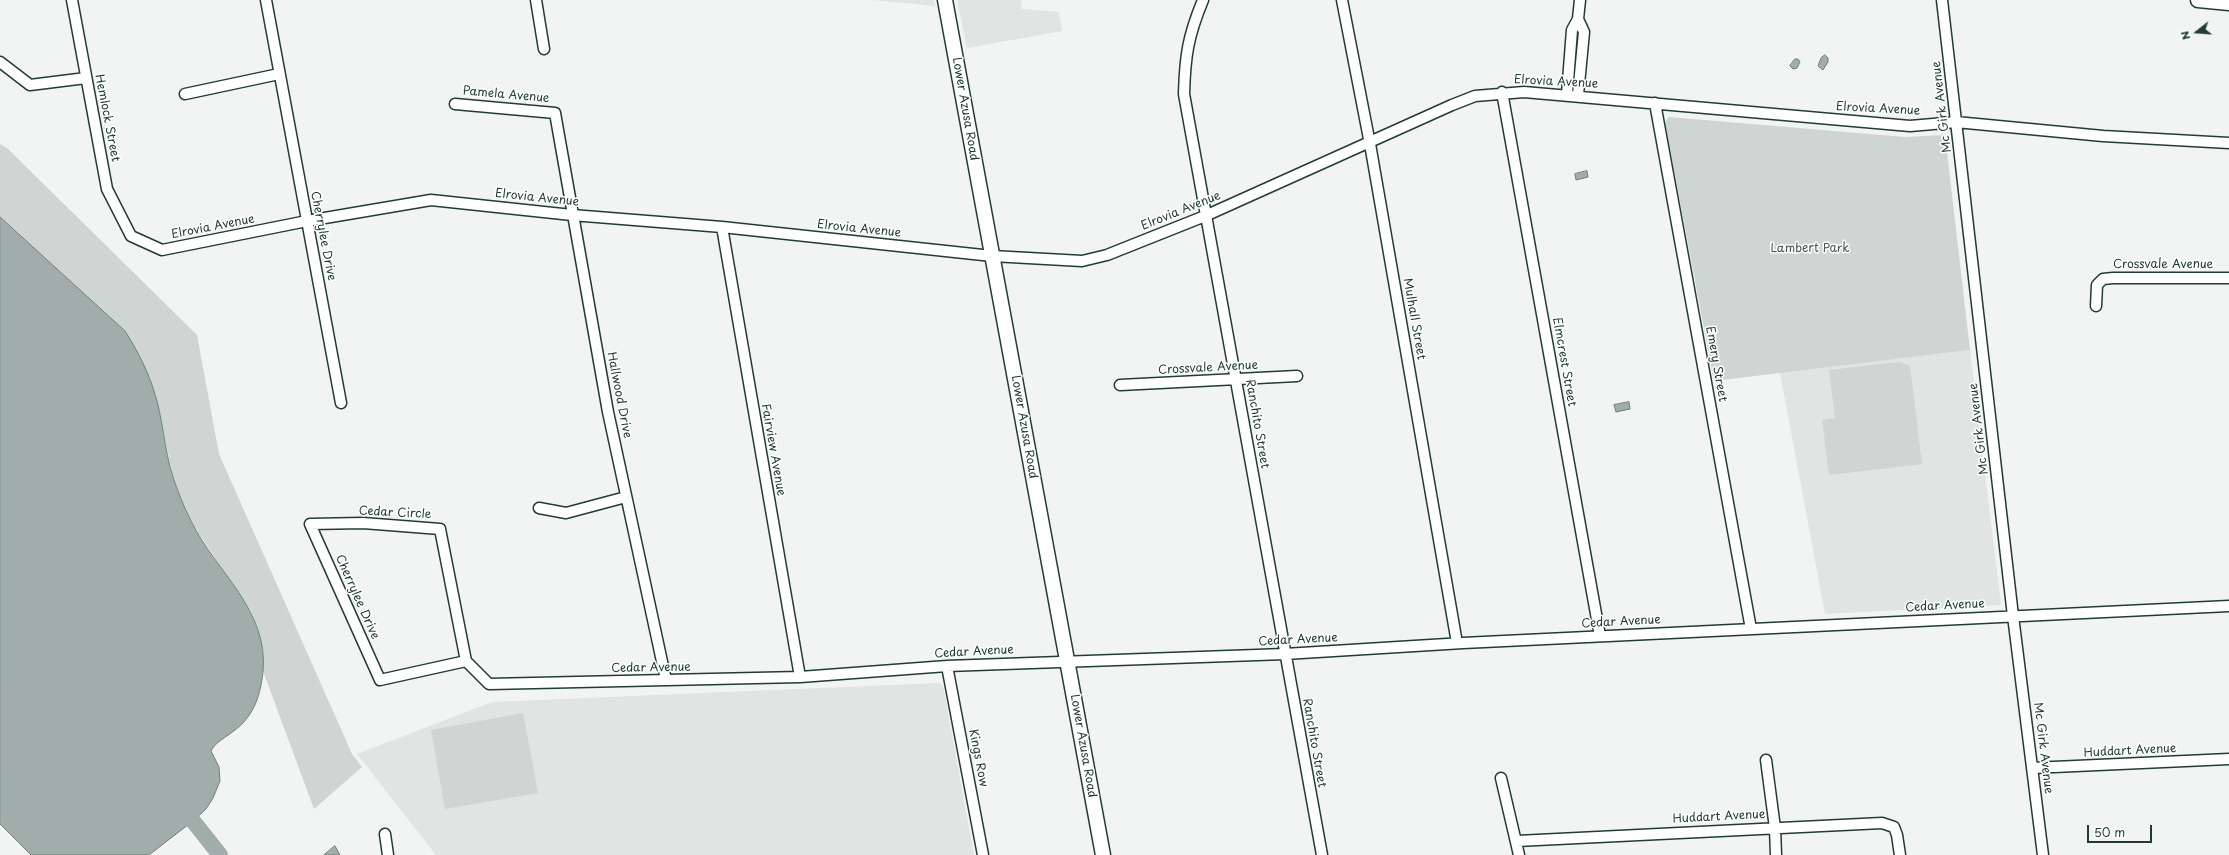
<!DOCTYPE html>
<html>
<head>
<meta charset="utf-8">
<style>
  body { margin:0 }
  #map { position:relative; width:2229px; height:855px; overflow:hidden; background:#f2f3f3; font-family:"Playpen Sans",sans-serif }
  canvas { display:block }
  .north { position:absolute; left:2177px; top:12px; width:40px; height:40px; -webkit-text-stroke:3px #fff; paint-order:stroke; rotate:253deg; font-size:11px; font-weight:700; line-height:16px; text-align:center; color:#1f3d34 }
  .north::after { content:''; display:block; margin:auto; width:14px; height:18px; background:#1f3d34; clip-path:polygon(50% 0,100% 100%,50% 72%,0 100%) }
  .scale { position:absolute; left:2087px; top:825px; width:65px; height:18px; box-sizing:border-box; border:2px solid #1f3d34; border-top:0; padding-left:5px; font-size:12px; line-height:14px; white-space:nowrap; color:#1f3d34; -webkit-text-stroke:3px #fff; paint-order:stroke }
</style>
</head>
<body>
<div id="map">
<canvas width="2229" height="855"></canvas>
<div class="north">N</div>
<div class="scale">50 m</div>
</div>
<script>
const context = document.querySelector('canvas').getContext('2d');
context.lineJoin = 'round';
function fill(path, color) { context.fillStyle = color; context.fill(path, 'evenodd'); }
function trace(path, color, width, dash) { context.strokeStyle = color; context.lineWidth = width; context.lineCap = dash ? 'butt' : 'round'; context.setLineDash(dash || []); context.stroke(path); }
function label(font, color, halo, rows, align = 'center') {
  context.font = font + ' "Playpen Sans",sans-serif'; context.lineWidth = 3; context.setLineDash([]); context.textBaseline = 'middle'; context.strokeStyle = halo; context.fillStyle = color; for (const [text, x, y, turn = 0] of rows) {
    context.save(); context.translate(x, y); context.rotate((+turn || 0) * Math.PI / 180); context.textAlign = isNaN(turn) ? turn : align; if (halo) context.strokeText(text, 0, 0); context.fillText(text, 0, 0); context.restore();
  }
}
const built = new Path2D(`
  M873,0H934L935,6Z
  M957,0H1022L1021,9L1059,12L1062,31L967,48Z
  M1970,350L2001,605L1825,614L1780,373Z
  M939,683L943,686L974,855H436L357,754L492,702Z`);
const green = new Path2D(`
  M1669,117L1905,137L1945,135L1970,350L1714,381L1665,122Z
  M0,144L8,149L197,335L219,454L352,754L362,767L314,809L263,671V652L259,632L251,612L192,523L181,498L173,476L155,392L125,331L0,217Z
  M1900,362L1910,366L1922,464L1829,475L1822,420L1835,418L1829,370Z
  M523,713L538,793L445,809L431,730Z`);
const water = new Path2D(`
  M1825,55L1828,58V62L1823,70L1818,66L1821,58Z
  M1795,59H1798L1800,62L1797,68L1793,69L1790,66Z
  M1587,171L1588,177L1576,180L1575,174Z
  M0,217L125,331C137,350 147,369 154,391C163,418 164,449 173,477C178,492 184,507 191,521C216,572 269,610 263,672C260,698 253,718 231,733C223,739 215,743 211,751L219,767L220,781L213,798L206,809L193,821L149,855H31L0,824Z
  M1629,402L1630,409L1616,412L1614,405Z
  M335,846L340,855H324Z`);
const river = new Path2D(`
  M193,821L220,855`);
const street = new Path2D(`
  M72,0L107,189L131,236L162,250L307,221L431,200L572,215L722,227L992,256L1082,261L1107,255L1205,216L1452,105L1475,96L1524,92L1910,126L1956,122L2103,136L2229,143
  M266,0L341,403
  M536,0L544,49
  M1203,0C1188,36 1185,56 1184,94L1322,855
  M1342,0L1370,144L1457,643
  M1942,0L2013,616L2043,855
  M1578,19L1584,32L1578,95
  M0,62L30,85L86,78
  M1502,92L1600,636
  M185,94L279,74
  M1567,94L1572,30L1578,19L1580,0
  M1655,103L1751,629
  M455,104L555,113L608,412L666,680
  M722,227L800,677
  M2096,306L2097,285L2103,279L2113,278H2229
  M1120,385L1297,376
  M539,508L566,513L626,497
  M363,523L440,529L466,661L380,680L310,524Z
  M466,661L489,684L800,677L947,666L1285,654L1463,643L2229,606
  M947,666L983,855
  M1766,760L1775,828L1776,855
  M2032,768L2229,759
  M1501,778L1519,855
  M385,834L388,855
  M1517,841L1882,823L1894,827L1897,835L1900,855`);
const secondary = new Path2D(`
  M945,0L1103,855
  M2198,0L2229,3`);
const streetNames = [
  ["Elrovia Avenue",1556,82,3],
  ["Pamela Avenue",506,95,5],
  ["Mc Girk Avenue",1942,107,-97],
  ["Lower Azusa Road",965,109,80],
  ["Elrovia Avenue",1878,109,3],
  ["Hemlock Street",107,118,79],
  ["Elrovia Avenue",537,198,6],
  ["Elrovia Avenue",1181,211,-22],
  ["Elrovia Avenue",213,227,-11],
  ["Elrovia Avenue",859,229,6],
  ["Cherrylee Drive",323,236,79],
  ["Crossvale Avenue",2163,265],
  ["Mulhall Street",1414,319,80],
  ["Elmcrest Street",1564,362,80],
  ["Emery Street",1716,364,80],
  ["Crossvale Avenue",1208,368,-3],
  ["Hallwood Drive",619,395,79],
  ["Ranchito Street",1257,424,80],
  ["Lower Azusa Road",1024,427,80],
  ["Mc Girk Avenue",1979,429,-97],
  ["Fairview Avenue",773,450,80],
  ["Cedar Circle",395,513,3],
  ["Cherrylee Drive",357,597,66],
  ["Cedar Avenue",1945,606,-3],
  ["Cedar Avenue",1621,622,-3],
  ["Cedar Avenue",1298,640,-3],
  ["Cedar Avenue",974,652,-3],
  ["Cedar Avenue",651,668,-1],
  ["Ranchito Street",1314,743,80],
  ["Lower Azusa Road",1083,746,80],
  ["Mc Girk Avenue",2043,748,83],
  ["Huddart Avenue",2130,751,-3],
  ["Kings Row",978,758,79],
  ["Huddart Avenue",1719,817,-3]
];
const parkNames = [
  ["Lambert Park",1810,249]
];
fill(built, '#e0e4e3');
fill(green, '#ced5d3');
fill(water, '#a1adaa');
trace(water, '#6d807b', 1);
trace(river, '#a1adaa', 16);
trace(street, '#1f3d34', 13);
trace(secondary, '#1f3d34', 17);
trace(street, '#fff', 10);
trace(secondary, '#fff', 14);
label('12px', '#1f3d34', '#fff', streetNames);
label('12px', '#425b54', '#fff', parkNames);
</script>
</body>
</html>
